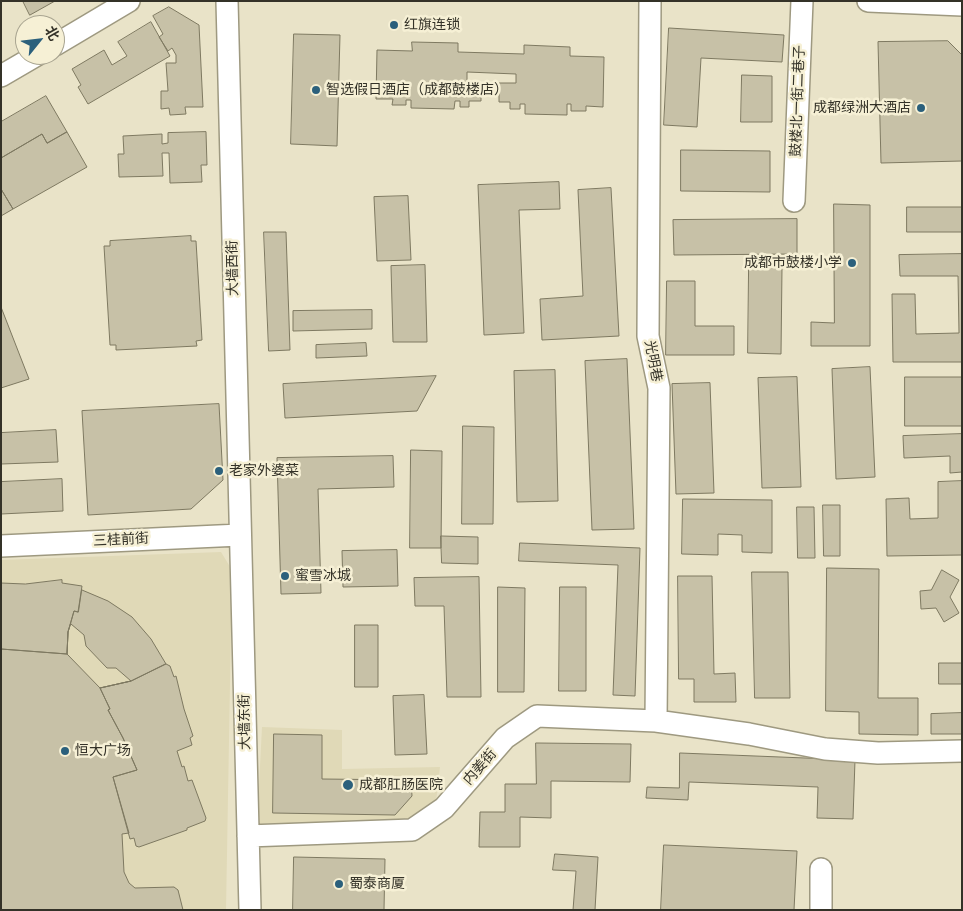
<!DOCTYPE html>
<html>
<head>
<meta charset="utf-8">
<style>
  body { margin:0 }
  #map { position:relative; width:963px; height:911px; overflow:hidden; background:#e9e3c8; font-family:"Roboto Serif","Noto Sans SC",serif }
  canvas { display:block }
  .frame { position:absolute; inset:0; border:2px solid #343228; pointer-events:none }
  .north { position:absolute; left:15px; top:15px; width:50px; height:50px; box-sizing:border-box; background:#f6f0d5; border:1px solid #a8a490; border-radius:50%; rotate:61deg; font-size:14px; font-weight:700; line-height:20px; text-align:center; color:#343228 }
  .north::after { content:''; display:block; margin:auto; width:18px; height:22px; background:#2b607c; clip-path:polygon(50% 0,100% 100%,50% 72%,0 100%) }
</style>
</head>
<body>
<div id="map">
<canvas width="963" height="911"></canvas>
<div class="frame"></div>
<div class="north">北</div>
</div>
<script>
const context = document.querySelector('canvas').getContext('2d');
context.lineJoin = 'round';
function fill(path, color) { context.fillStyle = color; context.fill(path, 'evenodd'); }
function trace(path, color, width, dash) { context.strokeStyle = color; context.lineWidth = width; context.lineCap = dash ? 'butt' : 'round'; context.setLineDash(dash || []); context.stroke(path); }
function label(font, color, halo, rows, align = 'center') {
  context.font = font + ' "Roboto Serif","Noto Sans SC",serif'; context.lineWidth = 5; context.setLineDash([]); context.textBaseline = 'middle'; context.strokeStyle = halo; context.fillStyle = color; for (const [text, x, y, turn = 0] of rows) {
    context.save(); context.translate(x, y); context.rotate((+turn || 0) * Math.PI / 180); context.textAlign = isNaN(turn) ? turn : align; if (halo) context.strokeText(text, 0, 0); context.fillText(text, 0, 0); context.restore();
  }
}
const built = new Path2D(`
  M221,552L232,570L226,910H1V560Z
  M262,727L342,730V769L440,767L436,802L407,824L257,825Z`);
const building = new Path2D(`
  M23,1H55L30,15Z
  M169,7L199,25L203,107H185L186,114L170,115L169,108L161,109V91H168L166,63H176V55L172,48L168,51L159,37L163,34L153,16Z
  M151,22L170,56L88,104L78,87L81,85L72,69L104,50L112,65L127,56L118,42Z
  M669,28L784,35L782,62L701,58L697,127L664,125Z
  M294,34L340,35L337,146L291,144Z
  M948,41L962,55V161L881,163L878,42Z
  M412,42L458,43V52L524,54V45L570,47V56L604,57L603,107L586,106V111H571V104H567V115L525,114V104H520V109H510V102H499V83H516V74L467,72V83H481V101H469V107H460V101H455L454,109L411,108V100H406V105H392L393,99H376L377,50L412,51Z
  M742,75L772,76V122H741Z
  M46,96L67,132L47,143L42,134L1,158V122Z
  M67,132L87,167L13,209L1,189V158L42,134L47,143Z
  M206,132L207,165H201L202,182L170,183L169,153H162L163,176L119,177L118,154H124L123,136L162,134V144L168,143V133Z
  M681,150L770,151V192L681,191Z
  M559,182L560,209L519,210L524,333L484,335L478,185Z
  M611,188L619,336L542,340L540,299L583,296L578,190Z
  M1,189L13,209L1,216Z
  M408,196L411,260L377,261L374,197Z
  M834,204L870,205V346H811V322L834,323Z
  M907,207H962V232H907Z
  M797,219V254L674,255L673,220Z
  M264,232H286L290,350L269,351Z
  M191,236V241H196L202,340L196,341L197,346L116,350V345H110L104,246H110V241Z
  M962,254V362H893L892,294H915L916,334L959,333L958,276H900L899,255Z
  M425,265L427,342H393L391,266Z
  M749,267L782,268L781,354L748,353Z
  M667,281H695V326H734V355H666Z
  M1,307L29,379L1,388Z
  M372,310V329L293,331V311Z
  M366,343L367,356L316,358V345Z
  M627,359L634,529L592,530L585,361Z
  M870,367L875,477L836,479L832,369Z
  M555,370L558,501L517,502L514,371Z
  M436,376L417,411L285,418L283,384Z
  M797,377L801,487L762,488L758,378Z
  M905,377H962V426H905Z
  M710,383L714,493L676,494L672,384Z
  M219,404L223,480L191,509L88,515L82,411Z
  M463,426L494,427L493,524H462Z
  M56,430L58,462L1,464V433Z
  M962,434V472L950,473V456L904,458L903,436Z
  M411,450L442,451L441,548H410Z
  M393,456L394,487L318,489L321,593L281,594L277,458Z
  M62,479L63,511L1,514V482Z
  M962,481V555L887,556L886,499L909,498L910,519L938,518V482Z
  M683,499L772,500V553L742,552V535L718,534V555L682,554Z
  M823,505H840V556H824Z
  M797,507H814L815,558H798Z
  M441,536L478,537V564L442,563Z
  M520,543L640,548L635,696L613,695L618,565L519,561Z
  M397,550L398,586L343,587L342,551Z
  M827,568L879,569L878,698H918V735L859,734V712L826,711Z
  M942,570L959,580L950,597L959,613L944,622L936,608L921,609L920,591L931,590Z
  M752,572H788L790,698H755Z
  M678,576H712L714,674L735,673L736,702H694V679H679Z
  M479,577L481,697H447L444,606H415L414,578Z
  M62,580V583L82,586L78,612L74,611L68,632L67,654L1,649V583L25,584Z
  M498,587L525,588L524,692H498Z
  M560,587H586V691H559Z
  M82,590L108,601L132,617L151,639L166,664L131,681L100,688L110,709L108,710L123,738L137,770L113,777L129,833L122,834L124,872L129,883L135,888L174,887L178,890L183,910H1V649L67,654L68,632L74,611L78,612Z
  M71,624L84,635L86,646L107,668H116L131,681L100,688L67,654L68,632Z
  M355,625H378V687H355Z
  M939,663H962V684H939Z
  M166,664L170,666L174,677L176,676L184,709L193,736L190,738L192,745L177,751L182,767L184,766L188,781L192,780L206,818L205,821L187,828V830L139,847L136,846L134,838L130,839L113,777L137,770L123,738L108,710L110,709L100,688L131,681Z
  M424,695L427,754L395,755L393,696Z
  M962,713V734H931V714Z
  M274,734L322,735V779L411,780L412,796L395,815L273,813Z
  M536,743L631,744L630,782L551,781V818L520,817V847H479L480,812H505V784H536Z
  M680,753L855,760L853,819L817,818L818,787L689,782L688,800L646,798L647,787L679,788Z
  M664,845L797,851L794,910H661Z
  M555,854L598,857L595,910H573L576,871L553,870Z
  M294,857L385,859L384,910H293Z`);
const minor = new Path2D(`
  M227,1L250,910
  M650,1L648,336L659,388L656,721
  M868,1L962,5
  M55,45L129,1
  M1,76L37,55
  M794,201L802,1
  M1,546L240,535
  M248,836L412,830L444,808L505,738L537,716L656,721L749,734L825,749L878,753L962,751
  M821,869V910`);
const markers = [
  [394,25,5,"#2b607c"],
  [316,90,5,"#2b607c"],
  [921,108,5,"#2b607c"],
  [852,263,5,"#2b607c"],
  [219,471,5,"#2b607c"],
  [285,576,5,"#2b607c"],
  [65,751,5,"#2b607c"],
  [348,785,6,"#2b607c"],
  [339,884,5,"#2b607c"]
];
const poiNames = [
  ["红旗连锁",404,25],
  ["智选假日酒店（成都鼓楼店）",326,90],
  ["成都绿洲大酒店",911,108,"right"],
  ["成都市鼓楼小学",842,263,"right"],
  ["老家外婆菜",229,471],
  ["蜜雪冰城",295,576],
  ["恒大广场",75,751],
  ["成都肛肠医院",359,785],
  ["蜀泰商厦",349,884]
];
const streetNames = [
  ["鼓楼北一街二巷子",798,101,-88],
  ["大墙西街",233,268,-91],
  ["光明巷",653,361,79],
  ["三桂前街",121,540,-3],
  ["大墙东街",245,722,-91],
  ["内姜街",480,767,-49]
];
fill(built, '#e0d9b7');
fill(building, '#c7c1a7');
trace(building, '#7e7961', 1);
trace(minor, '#9e9980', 24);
trace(minor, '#fff', 21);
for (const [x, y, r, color] of markers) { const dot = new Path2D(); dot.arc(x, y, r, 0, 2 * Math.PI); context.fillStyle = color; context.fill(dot); trace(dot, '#f6f0d5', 2); }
label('14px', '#343228', '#f6f0d5', poiNames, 'left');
label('14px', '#343228', '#f6f0d5', streetNames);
</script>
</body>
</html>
